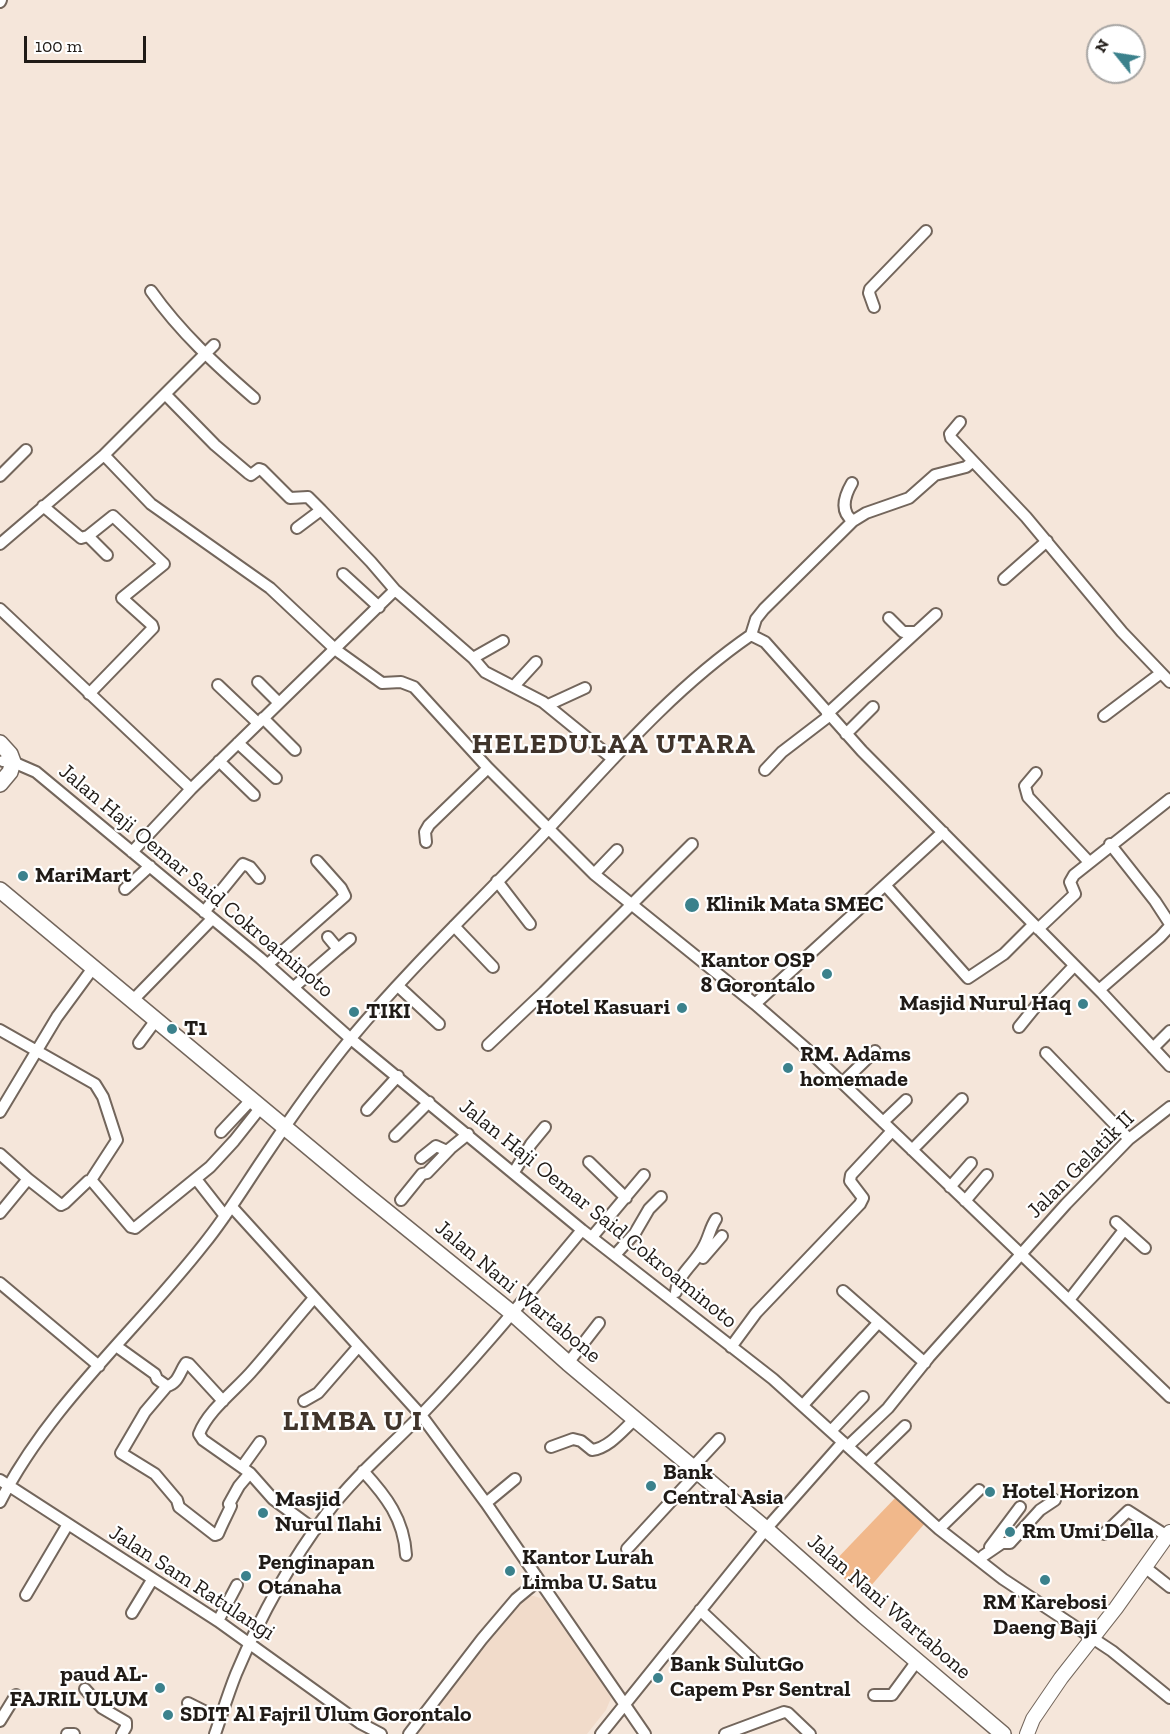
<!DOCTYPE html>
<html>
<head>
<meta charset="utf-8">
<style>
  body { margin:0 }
  #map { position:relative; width:1170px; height:1734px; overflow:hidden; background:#f5e6da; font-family:"Zilla Slab",serif }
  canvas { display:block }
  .north { position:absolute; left:1086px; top:24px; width:60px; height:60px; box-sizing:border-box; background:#fff; border:2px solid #a6a4a2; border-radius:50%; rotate:300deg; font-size:16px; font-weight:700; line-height:24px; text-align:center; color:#201b17 }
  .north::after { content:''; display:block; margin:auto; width:21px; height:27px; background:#3b818c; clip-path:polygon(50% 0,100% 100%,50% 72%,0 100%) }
  .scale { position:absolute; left:24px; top:36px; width:122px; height:27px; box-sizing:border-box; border:3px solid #201b17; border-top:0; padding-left:8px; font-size:18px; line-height:21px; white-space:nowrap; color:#201b17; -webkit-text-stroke:4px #fff; paint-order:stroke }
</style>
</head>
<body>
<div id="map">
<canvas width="1170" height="1734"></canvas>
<div class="north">N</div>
<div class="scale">100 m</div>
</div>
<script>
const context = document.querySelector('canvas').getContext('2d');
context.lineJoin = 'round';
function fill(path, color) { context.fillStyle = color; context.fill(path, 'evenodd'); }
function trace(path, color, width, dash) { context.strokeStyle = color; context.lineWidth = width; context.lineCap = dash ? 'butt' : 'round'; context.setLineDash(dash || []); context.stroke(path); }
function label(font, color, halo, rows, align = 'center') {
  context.font = font + ' "Zilla Slab",serif'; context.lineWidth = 4.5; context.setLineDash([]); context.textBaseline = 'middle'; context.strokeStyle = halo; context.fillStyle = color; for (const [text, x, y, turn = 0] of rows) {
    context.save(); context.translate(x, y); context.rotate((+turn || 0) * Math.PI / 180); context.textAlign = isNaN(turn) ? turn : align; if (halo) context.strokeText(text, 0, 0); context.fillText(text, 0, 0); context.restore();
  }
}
const built = new Path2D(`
  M527,1596H534L543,1599L607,1690L611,1698L606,1710L587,1734H415L428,1712L447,1693L521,1601Z`);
const green = new Path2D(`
  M898,1495L926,1522L863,1595L830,1566Z`);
const street = new Path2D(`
  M0,2L1,0
  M151,291C180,332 216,365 254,398
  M874,307L869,293L870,289L926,231
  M166,395L215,445L248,473L251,475L259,469L262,470L290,498L308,497L321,510
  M960,422L950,434L951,438L1026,517L1122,632L1170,682
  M104,455L151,504L270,588L336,650L382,683L401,682L414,687L488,768L594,874L755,1004L809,1051L1170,1397
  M0,476L26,450
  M43,506L81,538L88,536L113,516L164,564L122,598L152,625L153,628L89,694
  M853,521L866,513L909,498L935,475L966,467L972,462
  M297,528L321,510L371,562L395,590L473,658L485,672L543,702L613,759
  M88,536L107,555
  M0,544L104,455L214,345
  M343,574L379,607
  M1004,579L1047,541
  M0,609L191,789
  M889,618L903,632H914
  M751,635L756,619L764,609L853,521C839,511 845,495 852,483
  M473,658L503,641
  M258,682L279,703
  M218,685L258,723
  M514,686L536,662
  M548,705L585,688
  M827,714L936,614
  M1104,716L1161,673
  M263,718L295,750
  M846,734L873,707
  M238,743L276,778
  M3,761L13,762L36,772L260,958L351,1039L582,1230L773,1379L939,1529L1003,1579L1112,1651L1170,1698
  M219,761L254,795
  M765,770L782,752L829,716
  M1036,773L1025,786L1028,797L1089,862
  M426,842L425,832L429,825L488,768
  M1110,844L1155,901L1170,924
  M132,852L191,789L395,590
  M594,874L617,850
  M497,881L530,924
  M885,885L968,978L1004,954L1033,925
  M125,889L150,866
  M204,912L243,864L250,867L259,878
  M454,926L493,967
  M1038,929L1075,894L1070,882L1074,875L1170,799
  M338,949L350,939
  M268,964L345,896L341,888L317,861
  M398,986L439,1024
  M294,987L338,949L328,937
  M1099,990L1160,937L1170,926
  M133,1000L212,919
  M755,1004L943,832
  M1019,1027L1036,1006L1074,966
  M0,1030L95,1084L103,1097L117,1140L91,1180
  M139,1043L156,1020
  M488,1045L544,992L692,844
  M1153,1048L1170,1031
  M1046,1053L1129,1139
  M842,1083L875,1051
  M367,1110L398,1076
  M0,1112L57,1017L93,968
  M883,1122L906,1100
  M221,1132L251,1100
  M395,1136L429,1102
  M912,1150L962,1099
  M0,1154L28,1179L0,1213
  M421,1158L436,1146L447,1151L468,1134
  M589,1162L626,1198
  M514,1172L531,1144L545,1127
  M28,1179L61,1205L65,1203L88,1181H92L131,1227L135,1228L210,1167L234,1141L261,1107
  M196,1179L225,1216
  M950,1187L971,1163
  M401,1200L422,1174L427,1173L450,1149
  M965,1201L987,1175
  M232,1207L421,1415L486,1503L645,1734
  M1116,1222L1145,1248
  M592,1237L644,1175
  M615,1255L635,1233L649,1209L661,1197
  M703,1258L722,1236
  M0,1283L99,1366
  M843,1291L925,1363
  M676,1292C678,1273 696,1263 704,1246C709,1237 710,1228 716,1219
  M314,1298C294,1321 274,1346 253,1370C237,1389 208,1410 199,1434L203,1440L250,1473L273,1499L315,1530
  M1069,1300L1124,1230
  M116,1346L155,1374L157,1379L167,1386C178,1384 180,1371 186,1363L189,1364L223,1401
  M731,1347L756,1313L860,1204L863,1198L850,1181L851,1175L892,1131
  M568,1363L599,1323
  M167,1386L145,1412L121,1453L155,1474L177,1500L179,1507L215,1535L218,1534C222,1524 227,1515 231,1506L229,1504L239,1486L250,1473
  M304,1401L318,1393L358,1347
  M803,1405L878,1323
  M831,1431L863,1397
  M848,1446L888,1408L929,1357L1066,1204L1129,1139L1170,1107
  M551,1447L573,1439L581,1441L592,1450C609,1448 623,1430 635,1419
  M867,1463L905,1426
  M242,1467L260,1442
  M692,1468L719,1439
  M363,1471C386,1496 404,1519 406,1555
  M0,1480L218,1621L360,1723L381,1734
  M0,1502C50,1404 136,1331 204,1244C226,1217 244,1187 263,1159C291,1117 320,1076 352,1037C414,963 485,897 551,826C614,758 674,688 751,635L765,642L862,751L1102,993L1170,1066
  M486,1503L515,1479
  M939,1529L979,1490
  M1104,1534L1128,1511L1167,1536
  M990,1547L1020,1507
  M627,1549L697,1473
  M983,1556L1002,1543H1010L1040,1510L1055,1500
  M1146,1568L1170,1587
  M26,1595L68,1524
  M700,1610L755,1662
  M132,1613L152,1580
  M218,1621L237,1585
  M85,1689L102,1708L126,1722V1727L122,1734
  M874,1695H892L917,1661
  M188,1703L220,1719
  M0,1721L16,1695
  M67,1734H74
  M215,1734C222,1714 228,1694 236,1674C260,1617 290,1562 327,1513C355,1476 390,1447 421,1415C478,1356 530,1292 582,1230
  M409,1734L482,1639L516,1599L539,1580
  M601,1734L766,1529L843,1442
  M725,1734L784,1712L788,1713L810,1734`);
const secondary = new Path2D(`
  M1027,1734L1033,1719L1061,1678L1116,1608L1170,1532`);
const primary = new Path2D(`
  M0,743L10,754L13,762L10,772L0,784
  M0,890L360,1190L512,1313L568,1363L766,1529L864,1616L1003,1734`);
const markers = [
  [23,876,6,"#3b818c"],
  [692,905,8,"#3b818c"],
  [827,974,6,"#3b818c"],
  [1083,1004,6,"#3b818c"],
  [682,1008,6,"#3b818c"],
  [354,1012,6,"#3b818c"],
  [172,1029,6,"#3b818c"],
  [788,1068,6,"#3b818c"],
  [651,1486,6,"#3b818c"],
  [990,1492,6,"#3b818c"],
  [263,1513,6,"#3b818c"],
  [1010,1532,6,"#3b818c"],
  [510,1571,6,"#3b818c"],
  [246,1576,6,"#3b818c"],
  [1045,1580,6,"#3b818c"],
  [658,1678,6,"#3b818c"],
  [160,1688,6,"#3b818c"],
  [168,1715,6,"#3b818c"]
];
const poiNames = [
  ["MariMart",35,876],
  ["Klinik Mata SMEC",706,905],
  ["Kantor OSP",815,961,"right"],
  ["8 Gorontalo",815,986,"right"],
  ["Masjid Nurul Haq",1071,1004,"right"],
  ["Hotel Kasuari",670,1008,"right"],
  ["TIKI",366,1012],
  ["T1",184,1029],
  ["RM. Adams",800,1055],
  ["homemade",800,1080],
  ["Bank",663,1473],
  ["Central Asia",663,1498],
  ["Hotel Horizon",1002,1492],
  ["Masjid",275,1500],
  ["Nurul Ilahi",275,1525],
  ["Rm Umi Della",1022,1532],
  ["Kantor Lurah",522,1558],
  ["Limba U. Satu",522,1583],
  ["Penginapan",258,1563],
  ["Otanaha",258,1588],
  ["RM Karebosi",1045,1603,"center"],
  ["Daeng Baji",1045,1628,"center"],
  ["Bank SulutGo",670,1665],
  ["Capem Psr Sentral",670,1690],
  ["paud AL-",148,1675,"right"],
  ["FAJRIL ULUM",148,1700,"right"],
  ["SDIT Al Fajril Ulum Gorontalo",180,1715]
];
const streetNames = [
  ["Jalan Haji Oemar Said Cokroaminoto",196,881,40],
  ["Jalan Gelatik II",1081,1165,-45],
  ["Jalan Haji Oemar Said Cokroaminoto",598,1214,39],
  ["Jalan Nani Wartabone",518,1292,40],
  ["Jalan Sam Ratulangi",192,1583,33],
  ["Jalan Nani Wartabone",889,1607,41]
];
const districtNames = [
  ["HELEDULAA UTARA",614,745],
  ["LIMBA U I",353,1422]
];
fill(built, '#f1dbca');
fill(green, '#f1b88b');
trace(street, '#73665c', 14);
trace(secondary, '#73665c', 16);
trace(primary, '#73665c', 18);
trace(street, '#fff', 10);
trace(secondary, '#fff', 14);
trace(primary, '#fff', 15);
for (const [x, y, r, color] of markers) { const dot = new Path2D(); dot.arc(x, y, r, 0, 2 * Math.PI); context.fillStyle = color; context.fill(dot); trace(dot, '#fff', 2); }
label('bold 22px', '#201b17', '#fff', poiNames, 'left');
label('22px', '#201b17', '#fff', streetNames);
context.letterSpacing = '1.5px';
label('bold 28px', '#40342b', '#fff', districtNames);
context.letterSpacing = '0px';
</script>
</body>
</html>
